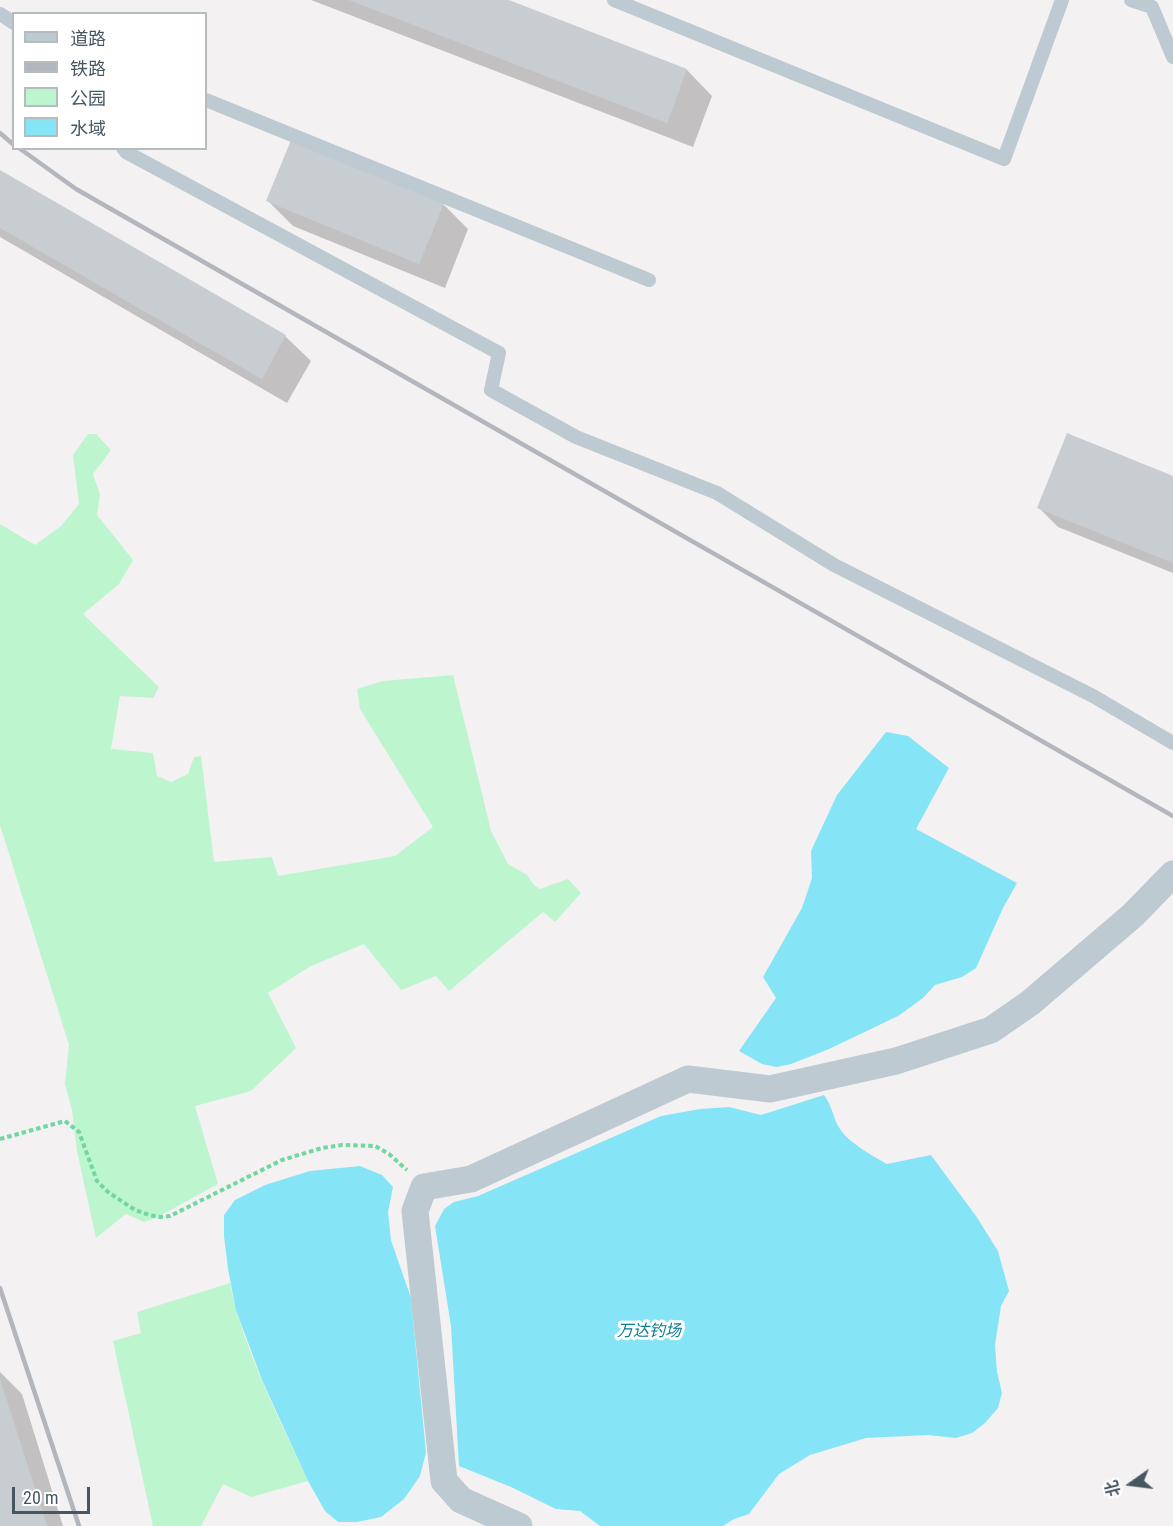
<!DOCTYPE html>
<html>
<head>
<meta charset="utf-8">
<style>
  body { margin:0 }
  #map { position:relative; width:1173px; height:1526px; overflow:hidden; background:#f4f1f2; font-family:"Roboto Condensed","Noto Sans SC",sans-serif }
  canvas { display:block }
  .legend { position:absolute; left:12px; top:12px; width:195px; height:138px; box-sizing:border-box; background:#fff; border:2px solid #b5bcc0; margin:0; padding:8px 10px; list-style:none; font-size:18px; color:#475762 }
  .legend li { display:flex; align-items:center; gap:12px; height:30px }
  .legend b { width:30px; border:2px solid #b5bcc0 }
  .north { position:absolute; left:1101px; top:1454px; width:60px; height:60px; -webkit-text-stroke:4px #fff; paint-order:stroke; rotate:256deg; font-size:16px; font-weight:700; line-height:24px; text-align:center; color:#475762 }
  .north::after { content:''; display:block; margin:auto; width:21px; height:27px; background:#475762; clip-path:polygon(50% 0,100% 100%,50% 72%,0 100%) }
  .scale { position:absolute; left:12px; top:1487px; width:78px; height:27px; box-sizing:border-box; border:3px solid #475762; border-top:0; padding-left:8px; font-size:18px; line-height:21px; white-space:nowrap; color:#475762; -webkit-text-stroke:4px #fff; paint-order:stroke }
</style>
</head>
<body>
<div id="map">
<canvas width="1173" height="1526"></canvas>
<ul class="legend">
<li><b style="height:8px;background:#becad2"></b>道路</li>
<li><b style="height:8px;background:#b3b7bd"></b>铁路</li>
<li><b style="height:16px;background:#bdf5cf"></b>公园</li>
<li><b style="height:16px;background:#85e5f6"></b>水域</li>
</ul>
<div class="north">北</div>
<div class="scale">20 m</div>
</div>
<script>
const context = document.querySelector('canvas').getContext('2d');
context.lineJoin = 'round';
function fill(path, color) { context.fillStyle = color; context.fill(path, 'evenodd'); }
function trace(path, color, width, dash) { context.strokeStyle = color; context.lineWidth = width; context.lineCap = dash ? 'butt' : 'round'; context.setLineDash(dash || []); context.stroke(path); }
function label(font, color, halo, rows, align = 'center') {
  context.font = font + ' "Roboto Condensed","Noto Sans SC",sans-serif'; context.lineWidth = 6; context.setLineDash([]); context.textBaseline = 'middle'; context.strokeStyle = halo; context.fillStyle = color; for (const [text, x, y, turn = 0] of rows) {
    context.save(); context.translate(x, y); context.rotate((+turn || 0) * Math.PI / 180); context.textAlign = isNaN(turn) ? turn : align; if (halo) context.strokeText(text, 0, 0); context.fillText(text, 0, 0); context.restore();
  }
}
const green = new Path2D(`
  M88,434H96L111,450L93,474L100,495L97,515L133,560L119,584L83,614L159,687L153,698L120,696L111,749L153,753L157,776L171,782L188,774L194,757L201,756L214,862L272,857L278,876L395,856L433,827L360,709L357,689L383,681L453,675L491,831L508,864L527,875L533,884L540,889L568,879L581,893L555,922L543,912L449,991L436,976L401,990L364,944L311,966L268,993L296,1048L251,1091L195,1106L218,1184L156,1218L144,1222L126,1214L96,1238L77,1151L72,1110L65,1084L69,1045L0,825V524L35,545L61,526L79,504L73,455Z
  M230,1283C244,1352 279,1417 308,1481L251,1497L223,1484L201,1526H153L113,1341L141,1333L137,1312Z`);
const water = new Path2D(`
  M886,732L908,736L949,768L916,829L1017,883L1003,908L976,968L962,977L935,985L923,998L898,1016L829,1049L791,1064L777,1067L762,1064L739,1051L776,998L763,977L802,908L812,878L811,851L837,795Z
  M824,1095C833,1107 833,1119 840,1129C849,1143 873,1156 887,1164L931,1155L976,1216L998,1251L1009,1291L1001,1306L995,1345L997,1372L1002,1393L998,1408L985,1423L972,1433L956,1438L928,1435L866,1438L810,1455L779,1474L749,1514L734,1519L723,1526H600L580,1511L556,1509L511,1487L459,1466L451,1326L435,1226L444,1209L454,1202L478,1196L661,1116L700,1109L729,1107L761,1115Z
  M360,1166L382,1175L393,1187L388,1212L391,1240L411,1298L426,1453L420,1476L404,1499L381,1517L357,1522H338L325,1511L308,1481L262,1380L236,1310L228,1269L224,1236V1215L235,1200L265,1185L310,1171Z`);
const shadow = new Path2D(`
  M311,0H505L687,70L712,96L693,147Z
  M0,172L285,336L311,361L287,403L0,237Z
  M268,201L443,204L468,229L445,288L293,226Z
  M1173,478V573L1058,527L1039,508Z
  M0,1372L22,1394L63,1526H0Z`);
const building = new Path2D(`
  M349,0H509L687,69L667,123Z
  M291,140L444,203L419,264L266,201Z
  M0,170L286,335L262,379L0,228Z
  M1067,433L1173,476V563L1037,508Z
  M0,1379L47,1526H0Z`);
const path = new Path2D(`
  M0,1139L65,1121L79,1132L97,1181L108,1192L135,1210L149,1215L160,1217L170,1216L282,1160L322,1148L342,1145L375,1146L389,1154L407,1170`);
const service = new Path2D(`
  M614,0L1004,159L1062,0
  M1131,0L1152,7L1173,57
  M0,14L14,23
  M206,100L649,280
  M123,148L126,152L499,353L491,390L576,437L717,493L834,565L1093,696L1173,743`);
const minor = new Path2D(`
  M519,1526L461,1500L444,1481L415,1211L424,1187L471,1179L688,1079L770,1089L896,1061L991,1030L1030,1003L1133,915L1173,874`);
const rail = new Path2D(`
  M0,133L14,145
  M19,148L76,189L1173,816
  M0,1288L79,1526`);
const waterNames = [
  ["万达钓场",649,1332]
];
fill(green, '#bdf5cf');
fill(water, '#85e5f6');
fill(shadow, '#0003');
fill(building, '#c8cdd2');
trace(path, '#70d79f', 4, [4.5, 3]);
trace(service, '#becad2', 14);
trace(minor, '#becad2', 27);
trace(rail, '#b3b7bd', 4.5);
label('italic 16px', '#047c91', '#fff', waterNames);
</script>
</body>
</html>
